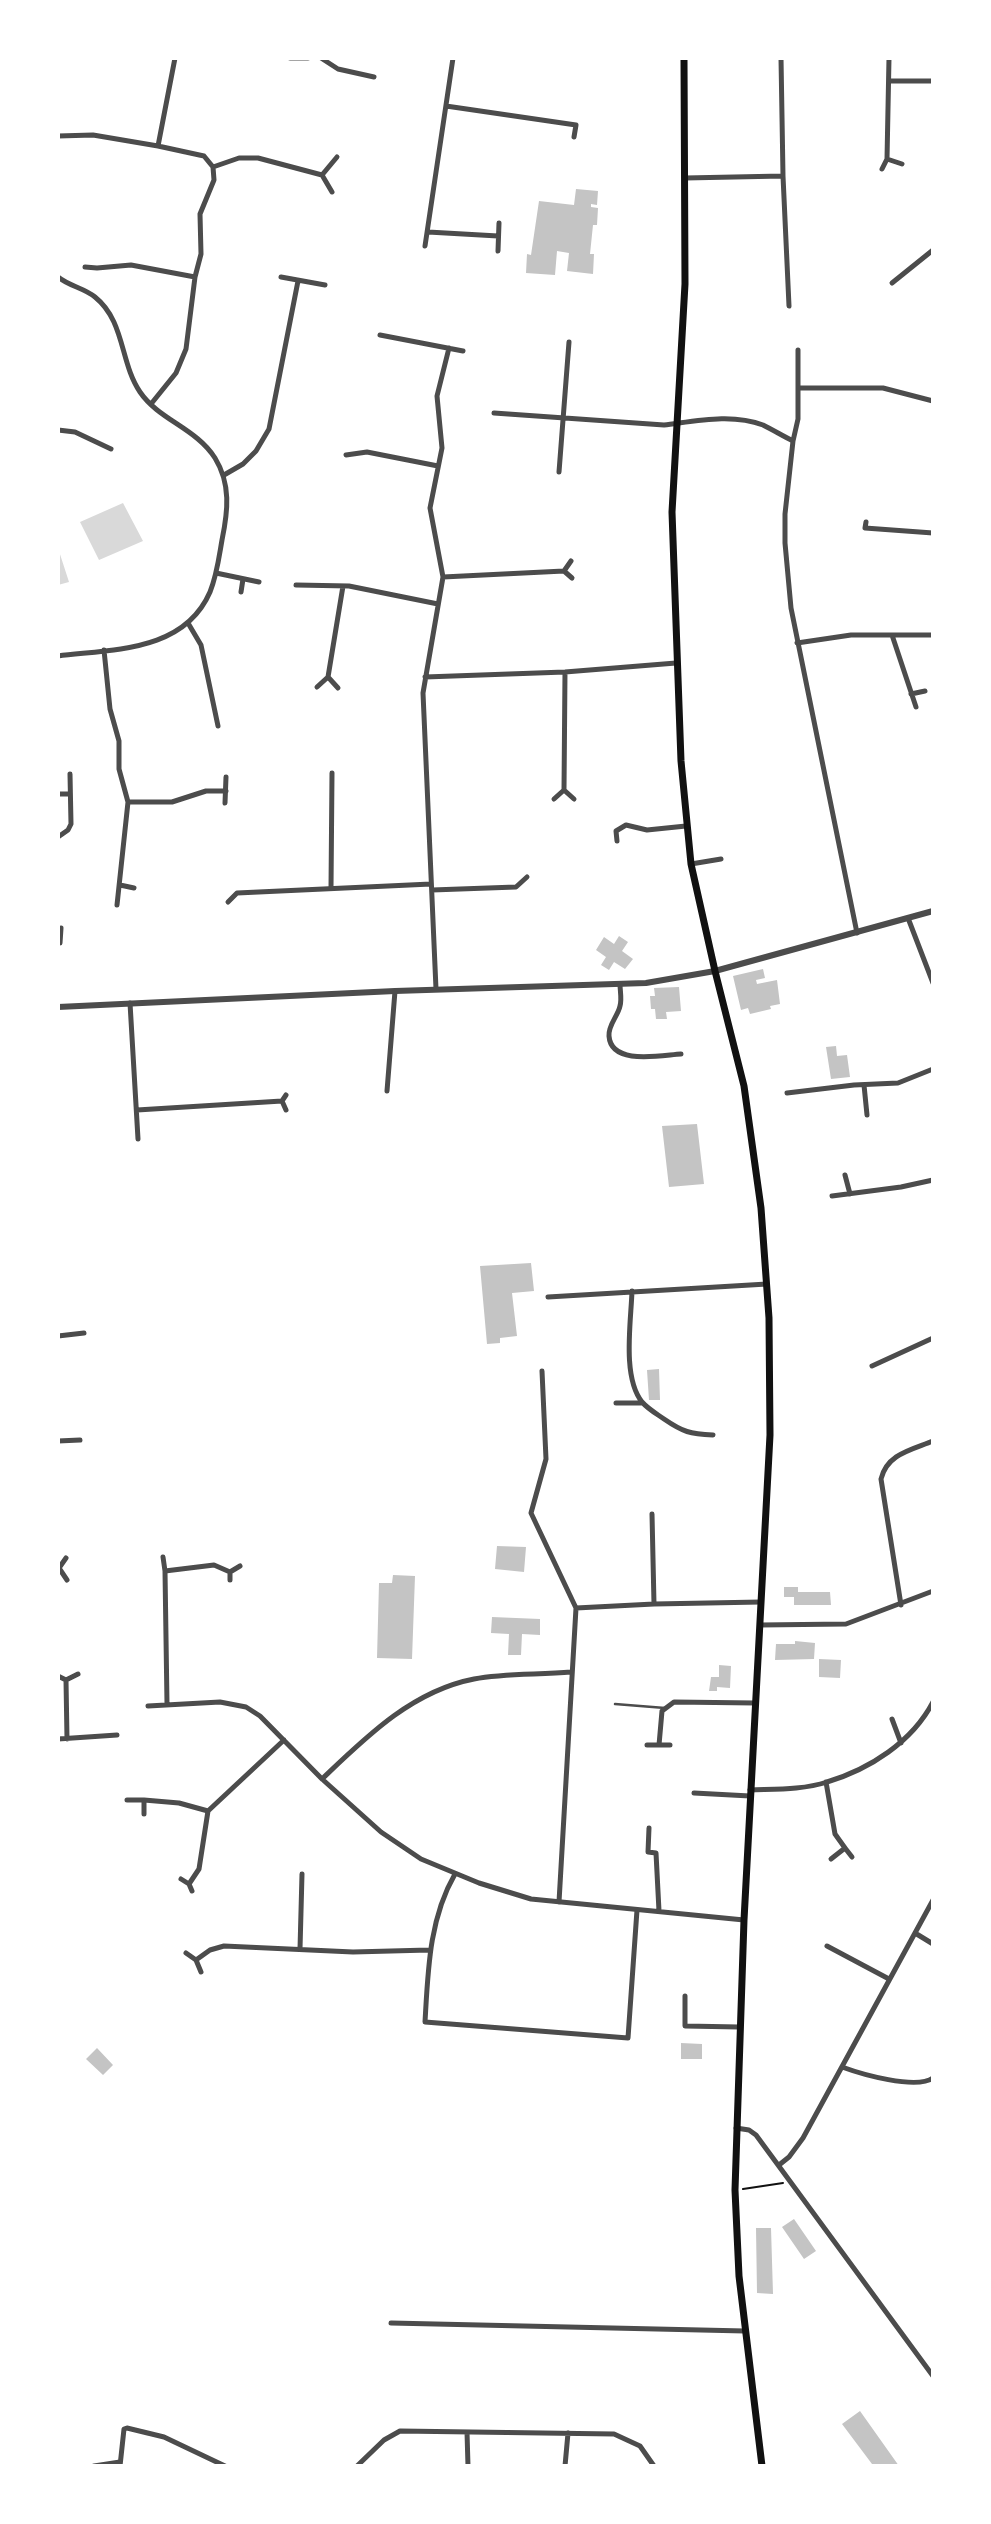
<!DOCTYPE html>
<html>
<head>
<meta charset="utf-8">
<style>
  body { margin:0 }
  #map { position:relative; width:991px; height:2524px; overflow:hidden; background:#fff; font-family:"Varela Round",sans-serif }
  canvas { display:block }
  .frame { position:absolute; inset:0; border:60px solid #fff; pointer-events:none }
</style>
</head>
<body>
<div id="map">
<canvas width="991" height="2524"></canvas>
<div class="frame"></div>
</div>
<script>
const context = document.querySelector('canvas').getContext('2d');
context.lineJoin = 'round';
function fill(path, color) { context.fillStyle = color; context.fill(path, 'evenodd'); }
function trace(path, color, width, dash) { context.strokeStyle = color; context.lineWidth = width; context.lineCap = dash ? 'butt' : 'round'; context.setLineDash(dash || []); context.stroke(path); }
const water = new Path2D(`
  M123,503L143,541L99,560L80,522Z
  M58,548L69,582L58,585Z`);
const building = new Path2D(`
  M576,189L598,191L597,205L591,204V207L598,208L597,225H593L590,254H594L593,274L567,271L569,253L557,251L555,275L526,273L527,254L531,255L539,201L574,205Z
  M619,936L628,942L622,951L633,959L625,969L614,962L609,970L601,965L606,957L596,950L604,937L614,944Z
  M763,969L765,978L756,980L757,984L777,980L780,1004L770,1006L771,1009L750,1014L748,1008L741,1010L733,976Z
  M679,987L681,1011L666,1012L667,1019H656L655,1009H651L650,996H655L654,988Z
  M836,1046L837,1056L847,1055L850,1077L831,1079L826,1047Z
  M697,1124L704,1184L669,1187L662,1126Z
  M531,1263L534,1291L512,1293L517,1336L500,1338V1343L487,1344L480,1266Z
  M659,1369L660,1400H649L647,1370Z
  M497,1546L526,1547L524,1572L495,1569Z
  M393,1575L415,1576L412,1659L377,1658L379,1583H392Z
  M784,1587H798V1592H830L831,1605H794V1597H784Z
  M492,1617L540,1619V1635L522,1634L521,1655H508L509,1634L491,1633Z
  M795,1641L815,1643L814,1659L775,1660L776,1644H795Z
  M819,1659L841,1660L840,1678L819,1677Z
  M719,1665L731,1666L730,1688L717,1687V1691H709L711,1677H719Z
  M681,2043L702,2044V2059H681Z
  M97,2048L113,2065L103,2075L86,2059Z
  M794,2219L816,2251L804,2259L782,2227Z
  M756,2228H771L773,2294L757,2293Z
  M860,2411L899,2466H868L872,2464L842,2424Z`);
const path = new Path2D(`
  M743,2189L783,2183`);
const service = new Path2D(`
  M615,1704L665,1708`);
const minor = new Path2D(`
  M290,58H308
  M321,58L338,69L374,77
  M781,58L783,176L789,306
  M889,58L887,159L902,164
  M889,81H933
  M446,106L576,125L574,137
  M58,136L93,135L158,146L204,156L213,167L214,180L200,214L201,254L195,277L186,349L176,373L151,404
  M158,146L175,58
  M213,167L239,158H258L322,175
  M882,169L887,159
  M685,178L783,176
  M332,192L322,175L337,157
  M428,232L498,236
  M425,246L453,58
  M498,251L499,223
  M85,267L97,268L131,265L195,277
  M58,277C69,286 84,288 95,297C125,321 120,363 140,392C159,420 196,428 215,458C231,484 228,511 222,540C219,557 217,575 210,592C184,652 113,649 58,656
  M281,277L325,285
  M892,283L933,250
  M380,335L463,351
  M798,350V419L793,441L785,514V543L791,608L857,933
  M798,388H883L933,401
  M494,413L664,425C696,421 732,413 763,425C773,430 783,436 793,441
  M58,430L75,432L111,449
  M346,455L367,452L438,466
  M559,472L569,342
  M224,475L243,464L256,451L269,429L298,281
  M866,522L865,528L933,533
  M564,571L571,561
  M564,571L572,578
  M216,573L259,582
  M443,577L564,571
  M296,585L349,586L438,604
  M241,592L243,579
  M188,623L201,645L218,726
  M892,635L916,707
  M797,643L851,635H933
  M104,650L110,709L119,741V769L128,802L117,905
  M328,677L343,586
  M425,677L565,672L676,663
  M317,687L328,677L338,688
  M911,694L925,691
  M564,790L565,672
  M58,794H70
  M554,799L564,790L574,799
  M128,802H172L206,791H226
  M225,803L226,777
  M58,837L68,830L71,824L70,774
  M617,841L616,831L626,825L647,830L686,826
  M691,864L721,859
  M120,885L134,888
  M331,888L332,773
  M432,890L516,887L527,877
  M228,902L237,893L431,884
  M908,918L933,983
  M58,943H60L61,928
  M620,984C620,991 622,999 620,1006C618,1016 608,1025 609,1036C611,1066 662,1055 681,1054
  M436,989L423,693L443,577L430,508L442,448L437,396L449,348
  M130,1003L138,1139
  M864,1085L867,1115
  M387,1091L395,991
  M787,1093L854,1085L898,1083L933,1069
  M286,1095L282,1101L286,1110
  M137,1110L282,1101
  M845,1175L850,1194
  M832,1196L901,1187L933,1180
  M632,1291C631,1322 622,1377 642,1402C648,1409 657,1414 664,1419C683,1432 690,1434 713,1435
  M548,1297L767,1284
  M58,1336L84,1333
  M872,1366L933,1338
  M542,1371L546,1459L531,1513L576,1608L559,1902
  M616,1403H643
  M58,1441L80,1440
  M652,1514L654,1604
  M163,1557L165,1571L167,1704
  M66,1558L59,1568L67,1580
  M165,1571L214,1565L230,1572
  M230,1580V1572L240,1566
  M901,1605L881,1479C887,1454 911,1450 933,1441
  M576,1608L654,1604L761,1602
  M760,1625L846,1624L933,1591
  M58,1676L66,1680L78,1674
  M66,1680L67,1739
  M148,1706L220,1702L246,1707L260,1716L322,1779L381,1832L421,1859L479,1883L531,1899L744,1920
  M892,1719L901,1743
  M58,1739L117,1735
  M647,1745H670
  M659,1745L662,1711L674,1702L755,1703
  M322,1779C366,1737 412,1691 474,1679C505,1673 539,1675 571,1672
  M826,1782L835,1834L845,1848
  M750,1790C775,1789 803,1790 827,1782C870,1769 912,1742 933,1702
  M694,1793L750,1796
  M127,1800H144V1814
  M144,1800L179,1803L208,1811L199,1869L189,1884
  M208,1811L284,1740
  M649,1828L648,1852L656,1853L659,1911
  M831,1859L845,1848L852,1857
  M455,1874C429,1919 428,1971 425,2022L628,2038L637,1910
  M181,1879L189,1884L192,1891
  M915,1933L933,1944
  M827,1946L889,1979
  M300,1949L302,1874
  M186,1953L196,1960L201,1972
  M196,1960L210,1950L224,1946L353,1952L429,1950
  M685,1996V2026L739,2027
  M842,2067C861,2074 916,2090 933,2078
  M736,2128L749,2130L756,2135L933,2376
  M779,2165L789,2157L803,2138L933,1900
  M391,2323L745,2331
  M467,2432L468,2466
  M94,2466L120,2462
  M120,2466L124,2429L127,2428L164,2437L225,2466
  M357,2466L384,2440L400,2431L614,2434L640,2446L654,2466
  M565,2466L568,2433`);
const tertiary = new Path2D(`
  M58,1007L395,991L646,983L715,971L933,911`);
const secondary = new Path2D(`
  M684,58L685,284L672,512L681,761L691,864L715,971L744,1086L761,1208L769,1318L770,1435L744,1920L735,2190L739,2276L762,2466`);
fill(water, '#d9d9d9');
fill(building, '#c4c4c4');
trace(path, '#111', 2);
trace(service, '#4c4c4c', 2.5);
trace(minor, '#4c4c4c', 5);
trace(tertiary, '#4c4c4c', 6);
trace(secondary, '#111', 7);
</script>
</body>
</html>
